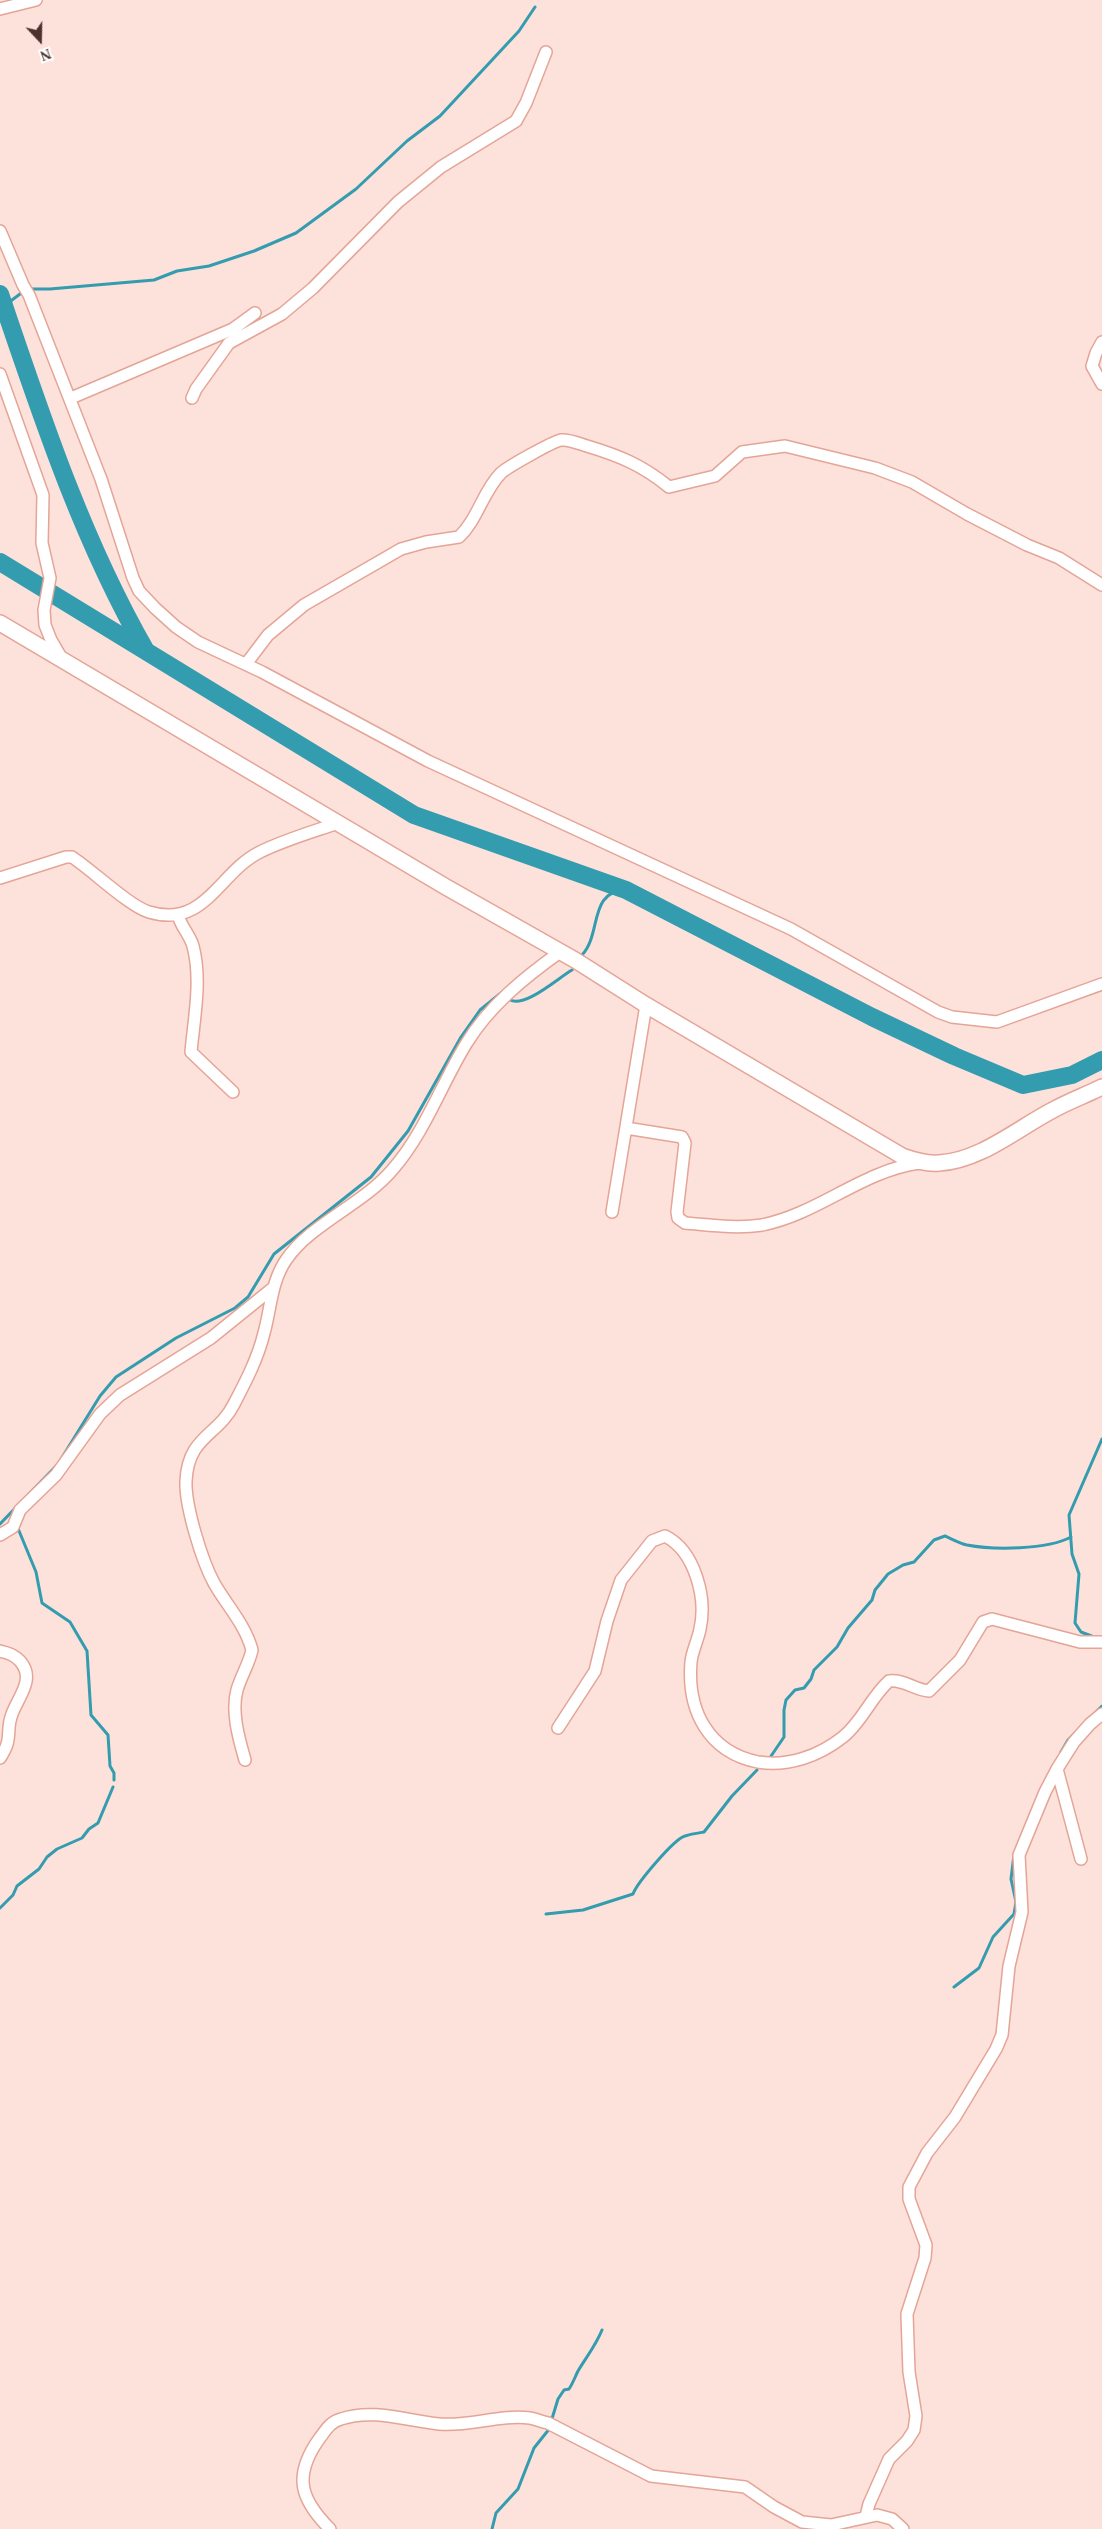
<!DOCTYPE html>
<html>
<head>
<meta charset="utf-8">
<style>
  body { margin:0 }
  #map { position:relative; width:1102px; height:2529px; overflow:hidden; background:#fde1db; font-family:"Times New Roman",serif }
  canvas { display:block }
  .north { position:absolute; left:15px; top:15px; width:50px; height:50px; -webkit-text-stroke:4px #fff; paint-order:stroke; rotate:159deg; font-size:14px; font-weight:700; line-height:20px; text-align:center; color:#4b322c }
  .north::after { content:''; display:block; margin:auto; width:18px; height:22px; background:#4b322c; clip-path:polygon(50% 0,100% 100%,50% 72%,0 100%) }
</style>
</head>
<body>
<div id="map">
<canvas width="1102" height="2529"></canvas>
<div class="north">N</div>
</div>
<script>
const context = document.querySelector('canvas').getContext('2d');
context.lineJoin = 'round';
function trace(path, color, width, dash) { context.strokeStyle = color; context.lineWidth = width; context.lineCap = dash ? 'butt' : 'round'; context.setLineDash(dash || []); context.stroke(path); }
const stream = new Path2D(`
  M29,289H50L154,280L177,271L209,266L254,251L296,233L356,189L407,141L440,116L519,31L535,7
  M5,310L12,300L24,291
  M582,955C602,934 588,891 626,890
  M510,1000C525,1008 558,978 572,970
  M0,1524L58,1464L100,1396L116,1377L176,1338L235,1308L248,1297L274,1254L371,1177L408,1131L461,1037L480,1010L501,993
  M17,1526L36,1572L42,1603L70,1622L87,1651L91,1715L108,1735L110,1766L114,1773V1780
  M1094,1637L1081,1632L1075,1623L1079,1574L1072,1554L1069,1515L1102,1439
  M1061,1752L1068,1740L1102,1706
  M769,1759L784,1737V1710L786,1700L795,1690L804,1688L811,1679L814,1670L837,1647L848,1628L872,1600L875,1590L888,1574L903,1565L914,1562L934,1540L945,1536C952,1539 959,1543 967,1545C993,1550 1047,1550 1071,1537
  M0,1908L13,1895L17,1886L39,1869L47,1857L57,1849L82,1838L89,1829L98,1823L113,1787
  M546,1914L583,1910L633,1894C637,1883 674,1839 685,1836C691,1834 698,1833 704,1832L732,1796L757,1770
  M954,1987L979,1968L993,1937L1014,1914L1016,1902L1011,1879L1014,1855
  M551,2422L558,2399L564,2390L569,2389C573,2383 575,2377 578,2371C587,2356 596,2345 602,2330
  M492,2529L496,2513L518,2489L534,2448L550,2428`);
const river = new Path2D(`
  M0,294C41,415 82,540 146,651
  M0,562L414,815L626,890L872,1017L954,1056L1023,1085L1072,1075L1102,1060`);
const street = new Path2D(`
  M0,9L36,0
  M0,231L23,285L29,295L101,479L133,578L139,591L155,608L176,627L198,642L262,672L428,761L791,929L938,1012L952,1017L997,1022L1102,984
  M1102,342L1096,353L1092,366L1102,384
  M0,374L43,495L42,543L50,578L44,610L45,625L51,640L62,659
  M71,398L233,329L255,313
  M192,398L196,389L229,343L282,314L313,288L398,202L441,167L516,121L526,103L546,52
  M246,664L268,635L304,605L401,549L426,542L459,537C478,519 483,491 501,473C509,466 552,442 561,440C569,439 580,444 587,446C620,456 642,465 669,487L715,476L742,452L785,446L875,468L912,482L967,514L1027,545L1059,558L1102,585
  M0,878L66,857H72C92,870 129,906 149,912C205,929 219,872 260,852C284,840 312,832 338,823
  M178,915C181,927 190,935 193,946C202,980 194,1018 191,1052L233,1092
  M626,1128L682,1137L685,1143L677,1212L678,1218L685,1223C710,1225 736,1229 762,1225C818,1214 862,1171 919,1163
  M612,1212L646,1005
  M0,1535L13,1527L20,1510L56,1475L100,1414L120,1395L211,1338L273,1288
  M0,1651C9,1653 14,1655 20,1661C36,1679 18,1697 12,1714C5,1732 14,1737 0,1758
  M558,1728L595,1671L607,1621L621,1580L652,1541L665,1536C695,1551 707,1598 700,1629C698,1640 692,1651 691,1662C687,1710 708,1752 758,1762C788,1767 819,1756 843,1737C862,1722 871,1697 889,1681C903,1679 915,1690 929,1691L960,1660L983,1622L992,1619L1080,1642H1102
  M245,1760C239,1739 231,1712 237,1690C241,1676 249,1664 252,1650C245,1624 227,1606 214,1583C202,1561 185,1506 186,1481C188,1436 218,1436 234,1404C246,1381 258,1358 264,1333C271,1308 271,1282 286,1260C310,1224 364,1204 393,1169C425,1132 441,1085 466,1044C489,1006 525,977 560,952
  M1057,1769L1081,1859
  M866,2516L869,2504L889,2459L907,2441L914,2430L916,2416L909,2372L907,2314L925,2258L926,2245L909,2199V2187L927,2153L955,2117L996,2049L1002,2035L1009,1966L1022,1912L1019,1855L1045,1792L1057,1769L1074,1742L1090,1724L1102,1714
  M330,2529C300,2499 293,2476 319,2439C326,2430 330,2422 341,2419C373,2408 407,2421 439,2424C469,2427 500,2414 530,2418C536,2419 542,2422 548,2423L651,2476L745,2487L774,2507L802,2522L831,2525L877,2515L892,2519L903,2529`);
const secondary = new Path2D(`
  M0,623L446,887L575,960L646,1005L902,1156C914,1160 926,1164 939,1163C980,1161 1018,1128 1053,1110C1069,1101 1086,1095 1102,1087`);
trace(stream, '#339caf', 3);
trace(river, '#339caf', 18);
trace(street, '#e4a597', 14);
trace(secondary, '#e4a597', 18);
trace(street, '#fff', 11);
trace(secondary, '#fff', 15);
</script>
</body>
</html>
